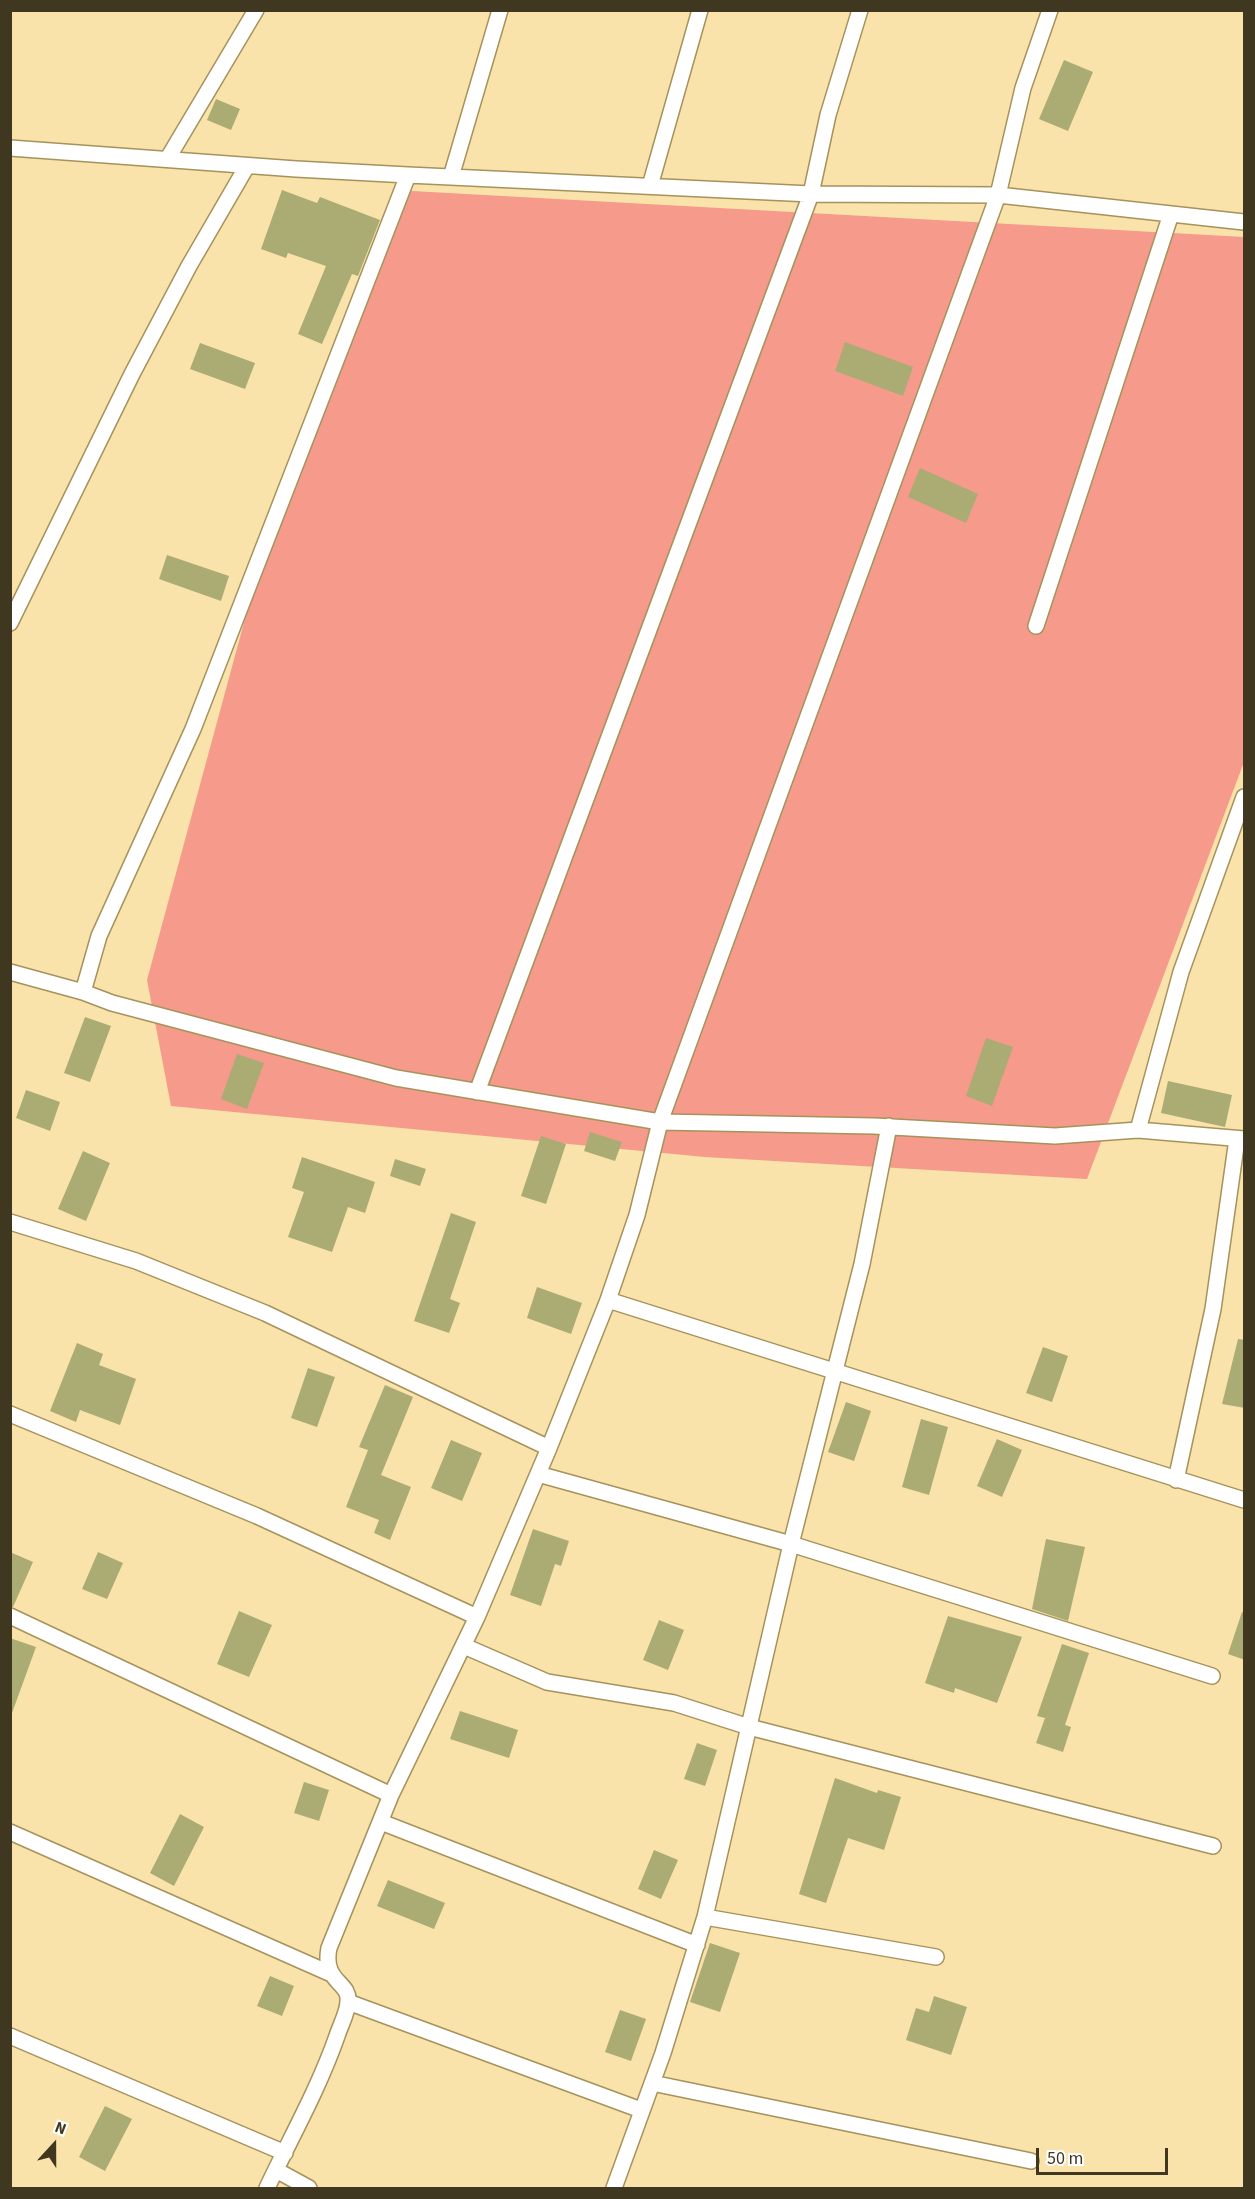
<!DOCTYPE html>
<html>
<head>
<meta charset="utf-8">
<style>
  body { margin:0 }
  #map { position:relative; width:1255px; height:2199px; overflow:hidden; background:#f9e3aa; font-family:"Source Sans 3",sans-serif }
  canvas { display:block }
  .frame { position:absolute; inset:0; border:12px solid #3f3720; pointer-events:none }
  .north { position:absolute; left:24px; top:2115px; width:60px; height:60px; -webkit-text-stroke:4px #fff; paint-order:stroke; rotate:21deg; font-size:16px; font-weight:700; line-height:24px; text-align:center; color:#3f3720 }
  .north::after { content:''; display:block; margin:auto; width:21px; height:27px; background:#3f3720; clip-path:polygon(50% 0,100% 100%,50% 72%,0 100%) }
  .scale { position:absolute; left:1036px; top:2148px; width:132px; height:27px; box-sizing:border-box; border:3px solid #3f3720; border-top:0; padding-left:8px; font-size:18px; line-height:21px; white-space:nowrap; color:#3f3720; -webkit-text-stroke:4px #fff; paint-order:stroke }
</style>
</head>
<body>
<div id="map">
<canvas width="1255" height="2199"></canvas>
<div class="frame"></div>
<div class="north">N</div>
<div class="scale">50 m</div>
</div>
<script>
const context = document.querySelector('canvas').getContext('2d');
context.lineJoin = 'round';
function fill(path, color) { context.fillStyle = color; context.fill(path, 'evenodd'); }
function trace(path, color, width, dash) { context.strokeStyle = color; context.lineWidth = width; context.lineCap = dash ? 'butt' : 'round'; context.setLineDash(dash || []); context.stroke(path); }
const forest = new Path2D(`
  M394,190L1244,237V762L1087,1179L705,1157L171,1106L147,980L271,523Z`);
const building = new Path2D(`
  M1064,60L1093,72L1068,131L1039,119Z
  M216,99L240,109L231,130L207,120Z
  M282,190L317,203L320,197L380,220L358,276L352,274L322,344L298,334L326,266L288,253L286,258L261,249Z
  M845,342L913,367L903,396L835,371Z
  M200,343L255,363L245,389L190,369Z
  M920,468L978,494L966,523L908,497Z
  M167,555L229,576L221,601L159,579Z
  M85,1017L111,1026L90,1082L64,1073Z
  M986,1038L1013,1047L992,1106L966,1096Z
  M237,1054L264,1063L247,1109L221,1099Z
  M1168,1081L1232,1095L1225,1127L1161,1113Z
  M26,1090L60,1102L50,1131L16,1118Z
  M590,1132L622,1142L615,1161L584,1151Z
  M541,1136L566,1144L546,1204L521,1196Z
  M83,1151L110,1163L86,1221L58,1209Z
  M302,1157L375,1182L365,1213L348,1207L332,1252L288,1237L304,1192L292,1188Z
  M395,1159L426,1169L420,1186L390,1176Z
  M451,1213L476,1222L450,1299L460,1303L449,1333L414,1321Z
  M537,1287L582,1303L571,1334L527,1318Z
  M1238,1339L1245,1340V1408L1222,1404Z
  M77,1343L103,1354L99,1365L136,1379L120,1425L80,1410L76,1422L50,1411Z
  M1043,1347L1068,1356L1052,1402L1026,1393Z
  M308,1368L335,1377L317,1427L291,1418Z
  M385,1385L413,1397L381,1475L411,1487L390,1540L374,1533L379,1520L346,1507L368,1450L359,1447Z
  M846,1402L871,1411L854,1461L828,1452Z
  M921,1419L948,1427L929,1495L902,1487Z
  M997,1439L1022,1450L1002,1497L977,1486Z
  M451,1440L482,1453L462,1501L431,1488Z
  M533,1529L569,1541L561,1566L555,1564L541,1606L510,1595Z
  M1046,1539L1085,1547L1068,1621L1032,1609Z
  M10,1552L33,1562L13,1607L10,1606Z
  M98,1552L123,1563L107,1599L82,1589Z
  M239,1611L272,1625L249,1677L217,1664Z
  M1242,1612L1245,1613V1660L1228,1654Z
  M948,1616L1022,1637L997,1703L955,1688L954,1693L925,1683Z
  M659,1620L684,1630L668,1670L643,1660Z
  M10,1638L36,1647L12,1713L10,1712Z
  M1062,1644L1089,1653L1065,1725L1071,1727L1063,1752L1036,1743L1045,1718L1037,1716Z
  M460,1711L518,1730L509,1758L450,1739Z
  M697,1743L717,1750L705,1786L684,1779Z
  M835,1778L877,1793L878,1790L901,1797L884,1850L848,1838L826,1903L799,1894Z
  M304,1782L329,1790L319,1821L294,1813Z
  M180,1814L204,1827L174,1886L150,1873Z
  M654,1850L678,1860L661,1899L638,1889Z
  M388,1880L445,1903L434,1929L377,1906Z
  M710,1943L740,1953L720,2012L690,2002Z
  M270,1976L294,1986L282,2016L257,2006Z
  M934,1996L967,2007L951,2055L906,2040L916,2008L929,2012Z
  M620,2010L646,2019L631,2061L605,2052Z
  M105,2106L132,2119L105,2171L79,2157Z`);
const street = new Path2D(`
  M10,148L296,169L408,175L811,194L998,195L1244,222
  M168,158L256,10
  M408,175L193,729L99,936L83,992L112,1003L396,1078L660,1122L874,1126L1055,1136L1138,1130L1181,972L1244,797
  M451,177L500,10
  M650,186L700,10
  M10,623L132,374L189,266L247,166
  M1036,626L1171,214
  M10,972L83,992
  M477,1092L811,194L828,115L860,10
  M1138,1130L1244,1139
  M10,1222L136,1261L265,1313L549,1448
  M608,1300L1244,1500
  M10,1414L257,1516L477,1617
  M538,1474L791,1544L1212,1676
  M1176,1480L1213,1309L1237,1139
  M10,1616L391,1795
  M464,1646L547,1682L674,1703L749,1727L1213,1846
  M381,1822L697,1945
  M10,1832L329,1973
  M705,1917L936,1957
  M348,2002L641,2110
  M10,2036L285,2153
  M652,2083L1031,2161
  M276,2170L309,2188
  M267,2188C291,2137 318,2090 337,2036C340,2026 348,2012 348,2001C350,1982 322,1982 329,1948L391,1795L477,1617L549,1448L608,1300L637,1215L660,1122L998,195L1023,88L1050,10
  M614,2188L663,2053L705,1917L791,1544L862,1264L889,1126`);
fill(forest, '#f69a8b');
fill(building, '#abac73');
trace(street, '#a6925b', 18);
trace(street, '#fff', 15);
</script>
</body>
</html>
